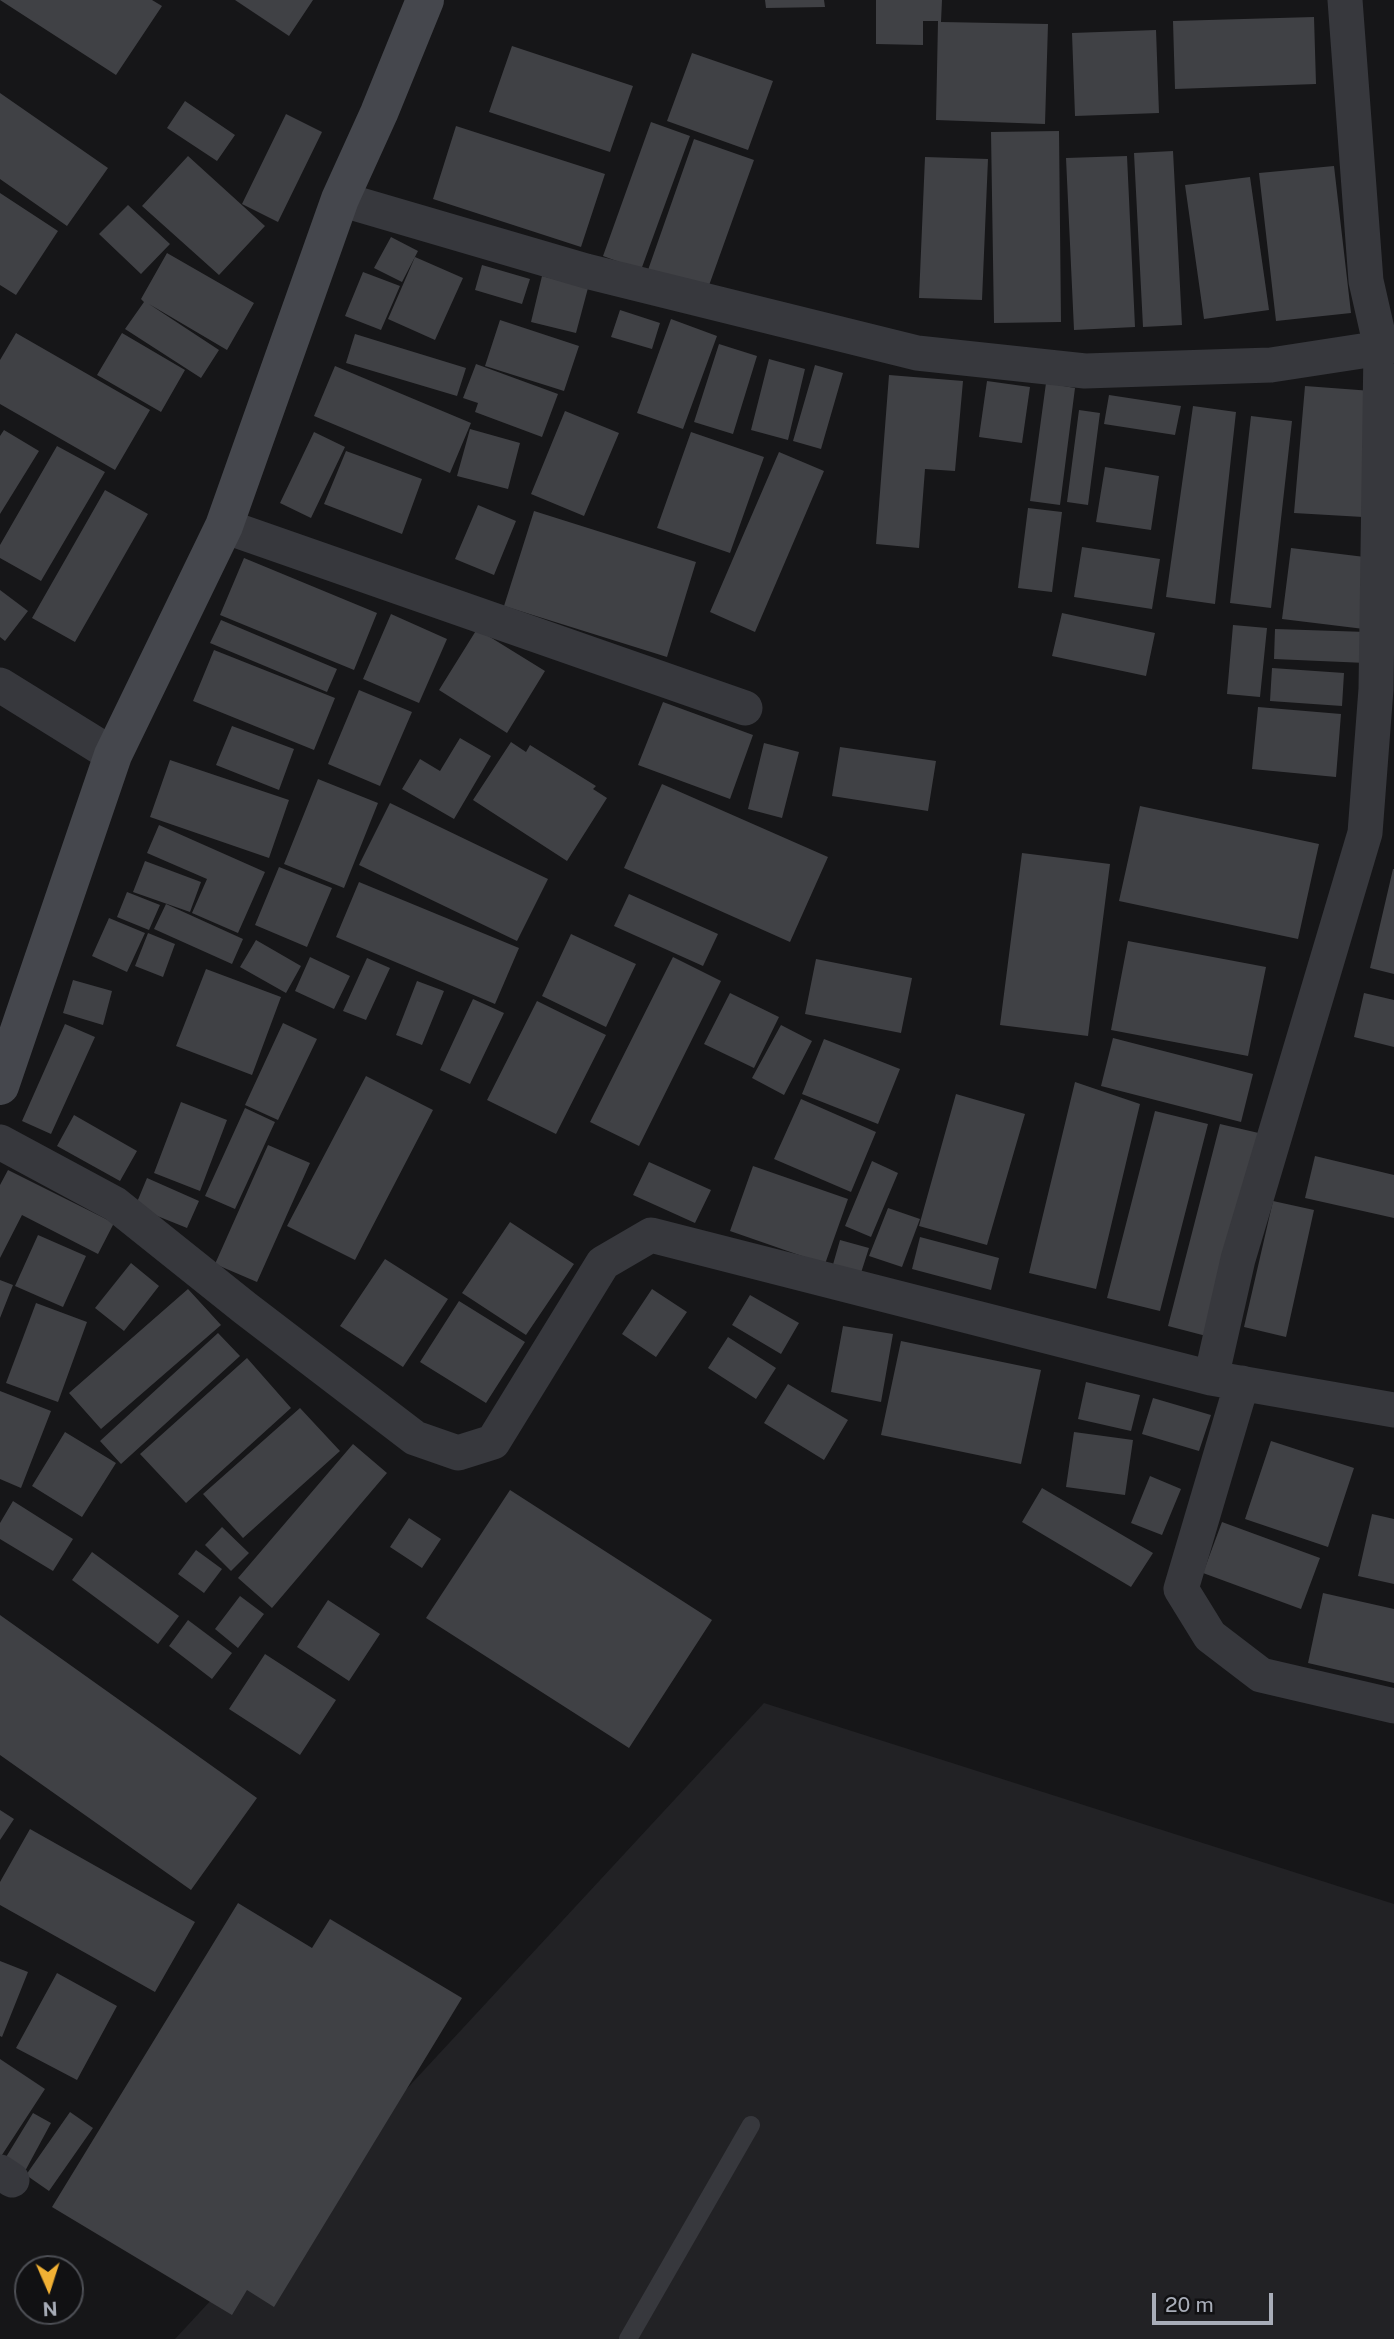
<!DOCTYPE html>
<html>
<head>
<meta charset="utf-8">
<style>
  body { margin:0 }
  #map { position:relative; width:1394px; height:2339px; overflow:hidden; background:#161618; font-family:"Public Sans",sans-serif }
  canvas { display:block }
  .north { position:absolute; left:14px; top:2255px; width:70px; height:70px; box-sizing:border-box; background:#111113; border:2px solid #4d4f55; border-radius:50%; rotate:177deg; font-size:19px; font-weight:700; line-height:28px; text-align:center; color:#a8adb8 }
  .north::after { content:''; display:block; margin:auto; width:24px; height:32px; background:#f2b134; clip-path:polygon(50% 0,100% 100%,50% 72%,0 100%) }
  .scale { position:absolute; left:1152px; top:2293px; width:121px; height:32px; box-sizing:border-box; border:4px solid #a8adb8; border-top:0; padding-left:9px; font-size:21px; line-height:24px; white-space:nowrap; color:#a8adb8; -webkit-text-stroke:5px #111113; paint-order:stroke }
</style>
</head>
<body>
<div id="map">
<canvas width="1394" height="2339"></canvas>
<div class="north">N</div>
<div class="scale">20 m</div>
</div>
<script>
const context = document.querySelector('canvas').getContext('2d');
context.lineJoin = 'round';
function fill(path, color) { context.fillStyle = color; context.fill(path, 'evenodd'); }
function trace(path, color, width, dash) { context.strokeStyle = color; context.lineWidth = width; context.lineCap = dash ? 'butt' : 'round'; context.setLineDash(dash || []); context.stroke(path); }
const built = new Path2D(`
  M764,1703L1394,1904V2339H175Z`);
const building = new Path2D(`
  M0,0H152L162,6L116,75Z
  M235,0H313L289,36Z
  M765,0H824L825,7L766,8Z
  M876,0H942L941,22L1048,24L1045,124L936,120L938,21H923V45L876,44Z
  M1314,17L1316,84L1175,89L1173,21Z
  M1156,30L1159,113L1075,116L1072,33Z
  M512,46L633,86L610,152L489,112Z
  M692,53L773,81L748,150L667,121Z
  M0,93L108,168L67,226L0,179Z
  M185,101L235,135L217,161L167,128Z
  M286,114L322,132L278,222L242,204Z
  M651,122L690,136L641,270L603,256Z
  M456,126L605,174L581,247L433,199Z
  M1059,131L1061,322L994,323L991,132Z
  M694,139L754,160L707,291L648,270Z
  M1173,151L1182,325L1143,327L1134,153Z
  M188,156L265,226L219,275L142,206Z
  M1127,156L1135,327L1074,330L1066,158Z
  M925,157L988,159L982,300L919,298Z
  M1334,166L1351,313L1276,321L1259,173Z
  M1250,177L1269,310L1204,319L1185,185Z
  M0,193L58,231L16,295L0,285Z
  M128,205L170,244L141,274L99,234Z
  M391,237L418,251L402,282L374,268Z
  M167,253L254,303L227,350L149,304L219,350L201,378L125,329L144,302L141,299Z
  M415,257L463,278L435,340L388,319Z
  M482,265L530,279L522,304L475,290Z
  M363,272L400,286L381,330L345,316Z
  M542,276L588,288L576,333L531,322Z
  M620,310L660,323L652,349L611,337Z
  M671,319L717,336L683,429L637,413Z
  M500,320L579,346L564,391L485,366Z
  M16,333L150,410L115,470L0,404V360Z
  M122,333L185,370L161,412L97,375Z
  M355,334L466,368L457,396L346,363Z
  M719,344L757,356L733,434L694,422Z
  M769,359L805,369L788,440L751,430Z
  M476,364L558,394L542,437L475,412L478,403L463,398Z
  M815,365L843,373L821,449L793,441Z
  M335,366L471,423L450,473L314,416Z
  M889,375L963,381L955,471L925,469L919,548L876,544Z
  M987,381L1030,387L1022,443L979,437Z
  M1046,383L1075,388L1060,505L1030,501Z
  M1305,386L1372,391L1363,517L1294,513Z
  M1109,395L1181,406L1175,435L1104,424Z
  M1193,406L1236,412L1215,604L1166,597Z
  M1079,410L1100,413L1088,505L1067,502Z
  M565,411L619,433L584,516L531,494Z
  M1251,416L1292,421L1271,608L1230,603Z
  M470,429L520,443L508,489L457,476Z
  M4,430L39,451L0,514V436Z
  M314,432L345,447L311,518L280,503Z
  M691,432L764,457L730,553L657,528Z
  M57,446L105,472L41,581L0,558V545Z
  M346,451L422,479L402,534L324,504Z
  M779,452L824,471L755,632L710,612Z
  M1105,467L1159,476L1151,530L1096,522Z
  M105,490L148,514L75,642L32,618Z
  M478,505L516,521L494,575L455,559Z
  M1028,508L1062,512L1052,592L1018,588Z
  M534,511L696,562L667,657L504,606Z
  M1082,547L1160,559L1152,609L1074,597Z
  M1291,548L1373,558L1364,629L1282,619Z
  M244,558L377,613L354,670L220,615Z
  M0,590L28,611L5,641L0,637Z
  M1062,613L1155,633L1146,676L1052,656Z
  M391,614L447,639L419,703L363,679Z
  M221,620L337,669L327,692L210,643Z
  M1233,625L1267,628L1260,697L1227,694Z
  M477,629L545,671L507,733L439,690Z
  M1275,629L1367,632L1366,663L1274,659Z
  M214,650L335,698L314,750L193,701Z
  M1272,668L1344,673L1342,706L1270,701Z
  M359,690L412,712L380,786L328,764Z
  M663,702L753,735L730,799L638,765Z
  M1258,707L1341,714L1336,777L1252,769Z
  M232,726L294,749L279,790L216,765Z
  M460,738L491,756L454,819L402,789L420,759L440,771Z
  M511,742L526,752L530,745L596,786L593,789L607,798L567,861L473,800Z
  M764,743L799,752L782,818L748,809Z
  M840,747L936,761L928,811L832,796Z
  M170,760L289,800L269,858L150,817Z
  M318,779L378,803L344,888L284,864Z
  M662,784L828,857L790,942L624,868Z
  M390,803L548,879L517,941L359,865Z
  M1140,806L1319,844L1298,939L1119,901Z
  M159,825L265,872L238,933L192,913L207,879L147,853Z
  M1022,853L1110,864L1088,1036L1000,1025Z
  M145,861L201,882L190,912L133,892Z
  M279,867L332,888L307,947L255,925Z
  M1393,869H1394V974L1370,968Z
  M359,882L519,948L495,1004L336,937Z
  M127,892L160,905L149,930L117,917Z
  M629,894L718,934L703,966L614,926Z
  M166,904L243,939L232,964L154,929Z
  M109,918L145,933L127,972L92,956Z
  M148,933L175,944L163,977L135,966Z
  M571,934L636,964L606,1027L542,996Z
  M256,940L301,966L286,993L240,967Z
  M1128,941L1266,967L1248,1056L1111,1030Z
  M310,957L350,976L334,1009L295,991Z
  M673,957L721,981L639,1146L590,1122Z
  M367,958L390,968L366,1020L343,1011Z
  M816,959L912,978L901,1033L805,1014Z
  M206,969L281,997L252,1075L176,1046Z
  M73,980L112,991L103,1025L63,1013Z
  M417,981L444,991L422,1045L396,1035Z
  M730,993L779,1017L754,1068L704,1044Z
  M1364,993L1394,1000V1047L1354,1037Z
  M473,999L504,1013L470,1084L440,1070Z
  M537,1001L606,1035L556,1134L487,1100Z
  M283,1023L317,1039L278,1120L245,1105Z
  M65,1024L95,1037L51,1134L22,1121Z
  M781,1025L812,1041L784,1095L752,1078Z
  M1113,1038L1253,1074L1241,1122L1101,1086Z
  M824,1039L900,1069L878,1124L802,1094Z
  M366,1076L433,1110L355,1260L287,1226Z
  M1075,1082L1140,1104L1096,1289L1029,1273Z
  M956,1094L1025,1114L987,1245L919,1226Z
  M801,1099L876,1132L851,1192L774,1159Z
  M181,1102L227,1120L200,1191L154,1173Z
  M245,1108L275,1122L235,1209L205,1196Z
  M1155,1111L1208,1124L1160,1311L1107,1298Z
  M74,1115L137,1151L120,1181L57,1146Z
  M1220,1124L1263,1134L1210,1337L1168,1326Z
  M268,1145L310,1163L257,1282L215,1264Z
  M1315,1156L1394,1175V1218L1305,1198Z
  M872,1161L898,1173L871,1237L845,1226Z
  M649,1162L711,1190L695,1223L633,1195Z
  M753,1166L848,1199L825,1264L730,1231Z
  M8,1170L114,1223L98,1254L22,1215L0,1258V1185Z
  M147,1178L199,1201L187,1228L135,1207Z
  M1273,1201L1314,1210L1286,1337L1244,1327Z
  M888,1208L920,1219L902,1267L869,1256Z
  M510,1222L574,1264L526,1335L462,1293Z
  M38,1235L86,1256L63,1307L15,1286Z
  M920,1237L999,1258L991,1290L912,1269Z
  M840,1240L869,1248L860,1276L832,1268Z
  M385,1259L448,1299L403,1367L340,1326Z
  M131,1263L159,1286L124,1331L95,1308Z
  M0,1280L13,1285L0,1318Z
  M188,1289L221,1325L101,1429L69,1393Z
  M652,1289L687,1312L656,1357L622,1334Z
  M750,1295L799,1323L781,1354L732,1325Z
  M459,1301L525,1342L486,1403L420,1362Z
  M36,1303L87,1322L58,1402L6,1383Z
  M843,1326L893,1334L881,1402L831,1392Z
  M218,1333L240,1356L121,1464L100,1441Z
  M728,1337L776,1368L756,1399L708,1368Z
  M901,1341L1041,1370L1021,1464L881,1435Z
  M247,1358L291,1408L186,1503L140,1454Z
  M1086,1382L1140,1395L1131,1431L1078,1419Z
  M788,1384L848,1420L824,1460L764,1423Z
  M0,1391L51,1411L21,1488L0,1479Z
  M1153,1398L1211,1415L1199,1451L1142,1434Z
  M300,1408L340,1451L243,1538L203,1494Z
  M65,1432L116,1463L82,1517L32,1486Z
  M1074,1432L1133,1440L1125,1495L1066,1487Z
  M1271,1441L1354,1468L1328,1547L1245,1519Z
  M353,1444L387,1473L272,1608L238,1578Z
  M1150,1476L1181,1489L1162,1535L1131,1523Z
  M1042,1488L1153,1553L1131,1587L1022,1522Z
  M510,1490L712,1620L629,1748L426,1618Z
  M13,1501L73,1539L53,1571L0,1539V1523Z
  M1372,1514L1394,1519V1584L1358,1576Z
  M409,1518L441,1539L422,1568L390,1547Z
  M1222,1522L1320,1558L1301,1609L1203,1573Z
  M222,1527L249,1553L231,1571L205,1545Z
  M196,1550L222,1569L204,1593L178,1574Z
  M92,1552L179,1616L158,1644L72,1580Z
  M1323,1593L1394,1609V1683L1308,1663Z
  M240,1596L264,1614L238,1648L215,1629Z
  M328,1600L380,1634L349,1681L297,1647Z
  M0,1615L257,1798L191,1890L0,1755Z
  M188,1620L232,1653L212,1679L169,1646Z
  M265,1654L336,1700L300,1755L229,1709Z
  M0,1810L14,1819L0,1840Z
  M30,1829L195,1922L155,1992L0,1905V1882Z
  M238,1903L312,1948L330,1919L462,1998L274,2307L247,2290L232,2315L52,2207Z
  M0,1961L28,1972L2,2037L0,2036Z
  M57,1973L117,2006L77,2080L16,2048Z
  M0,2059L45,2089L0,2158Z
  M70,2112L93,2128L49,2191L26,2175Z
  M33,2113L51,2123L24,2173L3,2162Z`);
const lane = new Path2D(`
  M628,2339L751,2125`);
const street = new Path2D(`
  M340,199L586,271L917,353L1085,371L1271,365L1394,346
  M224,526L745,708
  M0,685L113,755
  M0,1142L115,1204L245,1308L415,1438L458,1453L493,1442L603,1263L651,1235L1211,1378L1394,1410
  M1211,1378L1238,1259L1365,833L1376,689L1381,347L1366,281L1345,0
  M1242,1383L1181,1589L1210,1636L1261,1675L1394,1706
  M0,2172L12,2180`);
const secondary = new Path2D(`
  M0,1086L113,755L224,526L340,199L379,113L425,0`);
fill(built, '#222225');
fill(building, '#404145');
trace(lane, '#37383d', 18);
trace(street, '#37383d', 35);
trace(secondary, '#45474d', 38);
</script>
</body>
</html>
